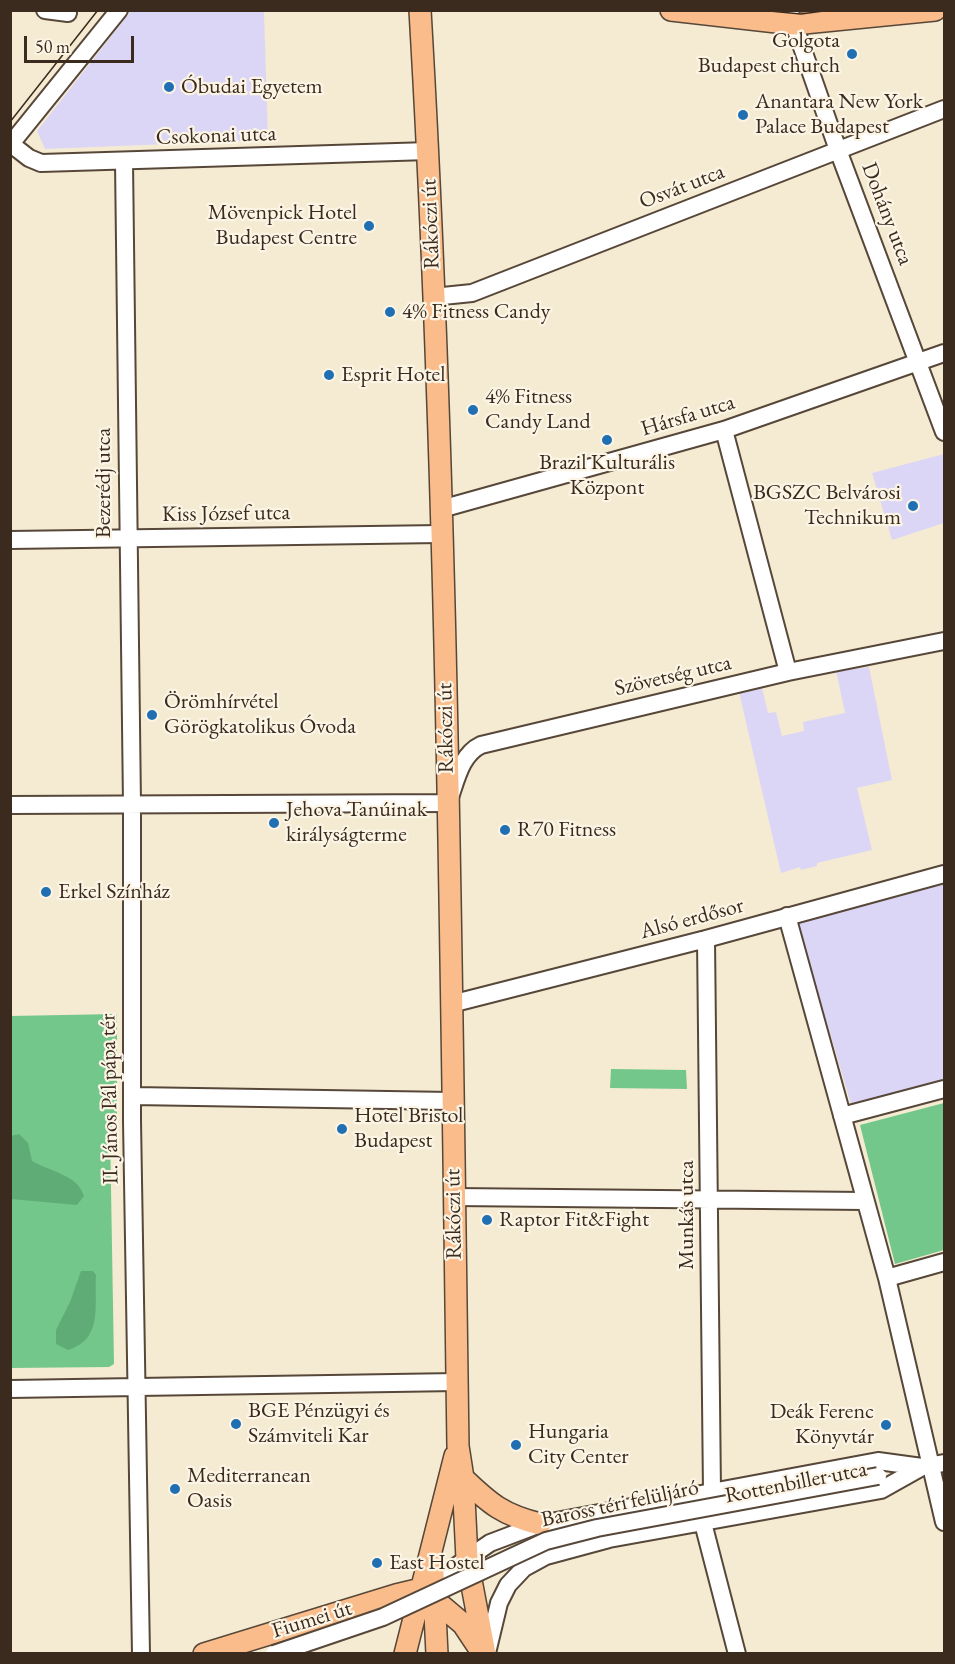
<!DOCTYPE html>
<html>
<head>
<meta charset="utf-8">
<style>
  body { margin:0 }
  #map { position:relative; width:955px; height:1664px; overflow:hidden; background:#f4ebd2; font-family:"EB Garamond",serif }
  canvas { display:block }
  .frame { position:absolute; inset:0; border:12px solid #3b2a1e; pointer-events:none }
  .scale { position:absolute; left:24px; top:36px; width:110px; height:27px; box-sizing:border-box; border:3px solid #3b2a1e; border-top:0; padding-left:8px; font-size:18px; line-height:21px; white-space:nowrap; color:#3b2a1e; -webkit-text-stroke:4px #fcf5e5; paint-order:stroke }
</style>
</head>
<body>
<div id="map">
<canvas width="955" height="1664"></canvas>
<div class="frame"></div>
<div class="scale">50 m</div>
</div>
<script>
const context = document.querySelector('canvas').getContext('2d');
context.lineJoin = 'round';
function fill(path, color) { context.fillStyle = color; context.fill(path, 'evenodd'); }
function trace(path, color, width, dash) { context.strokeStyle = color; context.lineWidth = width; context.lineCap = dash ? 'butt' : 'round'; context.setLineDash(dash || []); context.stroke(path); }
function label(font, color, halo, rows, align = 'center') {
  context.font = font + ' "EB Garamond",serif'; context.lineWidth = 4.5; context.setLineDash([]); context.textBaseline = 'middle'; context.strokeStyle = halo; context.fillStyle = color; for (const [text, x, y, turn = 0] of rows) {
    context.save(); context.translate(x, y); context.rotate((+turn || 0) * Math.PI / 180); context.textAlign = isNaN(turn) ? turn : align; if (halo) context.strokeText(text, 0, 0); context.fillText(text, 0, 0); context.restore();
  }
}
const built = new Path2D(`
  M131,11H264L268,140L45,149L37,131Z
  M944,454V523L892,540L872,473Z
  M869,667L892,780L857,788L872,850L817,863V866L801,870L800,867L781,873L739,692L762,688L768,713L776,712L782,736L804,731L803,722L845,713L836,671Z
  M944,882V1079L851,1104L797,922Z`);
const green = new Path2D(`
  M117,1014V1120L110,1129L114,1364L109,1367L11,1368L10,1016Z
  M611,1069L686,1070L687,1089L610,1088Z
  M944,1103V1250L895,1264L860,1125Z`);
const forest = new Path2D(`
  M19,1134L28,1143L32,1161C49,1171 78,1175 84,1196L77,1205L11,1199V1136Z
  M81,1271H93L96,1275C94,1304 104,1339 68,1350L56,1344V1330L70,1302Z`);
const minor = new Path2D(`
  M45,10L68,13
  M789,10L838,150L944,432
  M11,144L29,158L41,163L429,151
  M10,145L119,10
  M124,162L132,804V1121L141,1654
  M433,297L472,293L944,109
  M724,430L788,672
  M441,509L724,430L944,353
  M10,540L441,534
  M10,805L448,803C456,782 460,755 481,745L788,672L944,641
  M787,916L887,1278L944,1522
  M706,939L712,1492
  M451,1004L706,939L944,874
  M133,1096L452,1101
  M842,1116L944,1089
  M454,1197L865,1201
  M887,1278L944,1262
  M10,1389L457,1382
  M703,1523L737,1654
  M427,1586L490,1543L540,1524L878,1461L922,1467
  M487,1653L499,1603L508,1585L524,1568L546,1556L609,1539L881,1490L922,1467L944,1463`);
const major = new Path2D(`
  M420,10C448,488 451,968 458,1446L463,1478L467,1559L485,1654
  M671,10L794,24L935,10
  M463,1478C490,1504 503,1515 540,1524
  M433,1573L437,1654
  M431,1597L463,1624L479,1648
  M204,1654L396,1595L421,1589
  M405,1654L455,1456`);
const tram = new Path2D(`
  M759,10L801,14L831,10
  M10,122L98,10`);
const minorBridge = new Path2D(`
  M274,1654L383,1617L546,1541L597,1528L878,1476`);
const markers = [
  [852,54,6,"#1f6fb2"],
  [169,87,6,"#1f6fb2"],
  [743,115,6,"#1f6fb2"],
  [369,226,6,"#1f6fb2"],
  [390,312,6,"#1f6fb2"],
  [329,375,6,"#1f6fb2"],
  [473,410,6,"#1f6fb2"],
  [607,440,6,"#1f6fb2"],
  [913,506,6,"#1f6fb2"],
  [152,715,6,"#1f6fb2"],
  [274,823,6,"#1f6fb2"],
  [505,830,6,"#1f6fb2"],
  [46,892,6,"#1f6fb2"],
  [342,1129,6,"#1f6fb2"],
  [487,1220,6,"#1f6fb2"],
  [236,1424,6,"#1f6fb2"],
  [886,1425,6,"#1f6fb2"],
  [516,1445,6,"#1f6fb2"],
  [175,1489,6,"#1f6fb2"],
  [377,1563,6,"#1f6fb2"]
];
const poiNames = [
  ["Golgota",840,41,"right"],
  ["Budapest church",840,66,"right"],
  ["Óbudai Egyetem",181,87],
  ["Anantara New York",755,102],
  ["Palace Budapest",755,127],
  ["Mövenpick Hotel",357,213,"right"],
  ["Budapest Centre",357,238,"right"],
  ["4% Fitness Candy",402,312],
  ["Esprit Hotel",341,375],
  ["4% Fitness",485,397],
  ["Candy Land",485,422],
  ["Brazil Kulturális",607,463,"center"],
  ["Központ",607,488,"center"],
  ["BGSZC Belvárosi",901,493,"right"],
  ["Technikum",901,518,"right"],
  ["Örömhírvétel",164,702],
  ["Görögkatolikus Óvoda",164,727],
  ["Jehova Tanúinak",286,810],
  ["királyságterme",286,835],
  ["R70 Fitness",517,830],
  ["Erkel Színház",58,892],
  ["Hotel Bristol",354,1116],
  ["Budapest",354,1141],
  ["Raptor Fit&Fight",499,1220],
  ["BGE Pénzügyi és",248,1411],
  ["Számviteli Kar",248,1436],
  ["Deák Ferenc",874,1412,"right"],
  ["Könyvtár",874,1437,"right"],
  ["Hungaria",528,1432],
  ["City Center",528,1457],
  ["Mediterranean",187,1476],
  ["Oasis",187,1501],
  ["East Hostel",389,1563]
];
const streetNames = [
  ["Csokonai utca",216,136,-2],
  ["Osvát utca",682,187,-21],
  ["Dohány utca",887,214,69],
  ["Rákóczi út",431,224,-92],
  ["Hársfa utca",688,416,-17],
  ["Bezerédj utca",104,483,-90],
  ["Kiss József utca",226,514,-1],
  ["Szövetség utca",673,676,-13],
  ["Rákóczi út",446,728,-91],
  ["Alsó erdősor",692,919,-15],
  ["II. János Pál pápa tér",110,1099,-91],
  ["Rákóczi út",454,1214,-91],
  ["Munkás utca",687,1215,-90],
  ["Rottenbiller utca",796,1483,-11],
  ["Baross téri felüljáró",620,1504,-12],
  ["Fiumei út",312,1620,-17]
];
fill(built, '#dcd6f6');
fill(green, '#74c78a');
fill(forest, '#5fac76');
trace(minor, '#574739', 20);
trace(major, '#574739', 24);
trace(minor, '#fff', 16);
trace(major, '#f9bc8a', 21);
trace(tram, '#3b2a1e', 1.5);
trace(minorBridge, '#574739', 20, []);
trace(minorBridge, '#fff', 16);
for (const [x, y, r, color] of markers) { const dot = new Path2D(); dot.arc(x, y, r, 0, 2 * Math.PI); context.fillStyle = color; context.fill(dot); trace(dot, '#fcf5e5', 2); }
label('22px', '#3b2a1e', '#fcf5e5', poiNames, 'left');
label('22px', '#3b2a1e', '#fcf5e5', streetNames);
</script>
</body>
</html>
